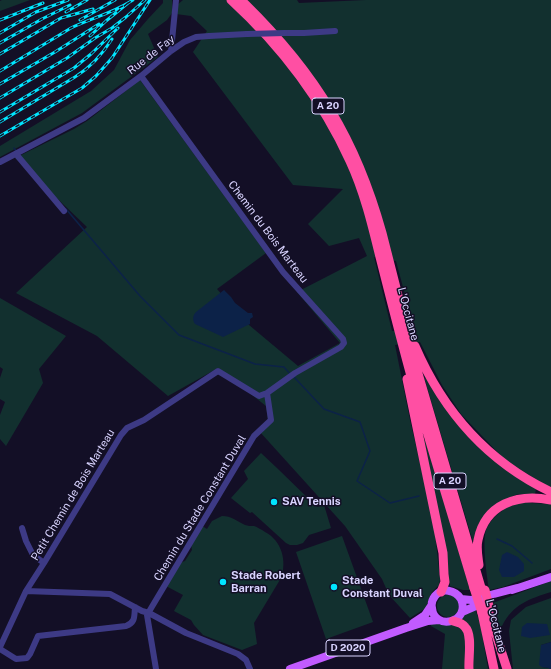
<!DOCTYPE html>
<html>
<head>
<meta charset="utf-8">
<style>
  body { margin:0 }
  canvas { display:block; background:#130f26 }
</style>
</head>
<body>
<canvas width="551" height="669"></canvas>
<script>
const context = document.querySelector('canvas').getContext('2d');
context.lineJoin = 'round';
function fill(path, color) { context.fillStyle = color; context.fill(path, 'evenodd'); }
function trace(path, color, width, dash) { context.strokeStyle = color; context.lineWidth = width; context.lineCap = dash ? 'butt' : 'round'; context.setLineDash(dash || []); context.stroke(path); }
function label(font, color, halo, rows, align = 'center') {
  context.font = font + ' "Public Sans",sans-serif'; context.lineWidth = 3; context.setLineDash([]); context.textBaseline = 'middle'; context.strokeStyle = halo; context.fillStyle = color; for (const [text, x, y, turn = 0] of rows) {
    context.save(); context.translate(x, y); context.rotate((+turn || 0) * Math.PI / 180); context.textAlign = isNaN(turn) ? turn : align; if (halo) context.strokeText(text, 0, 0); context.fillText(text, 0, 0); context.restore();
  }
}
const green = new Path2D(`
  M2,0H30L0,11V1Z
  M163,0H172V13L167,20L148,34L158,57L82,113L0,157V146L91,91L114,70L130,40L148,19L163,3Z
  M183,0H297L299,3L366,0H551V487L547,486L505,460L461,414L442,385L420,342L395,345L410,420L434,524L440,579L439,585L432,592L429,599L426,608L410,618L389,595L382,579L345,526L260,432L268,420L266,406L218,368L168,396L97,336L16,293L87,227L15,158L74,129L87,121L140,80L266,253L217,289L249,325L298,366L340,343L297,292L367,256L359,238L329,246L308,224L343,189L293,185L193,52L207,31L191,16L176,14V6ZM374,257L396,261L415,332L392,331Z
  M0,298L66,336L39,369L43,383L6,446L0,439V415L5,402L0,399V378L3,369L0,367Z
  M424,377L428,380L459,424L536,489L535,494H518L508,498L498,503L475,541L473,542Z
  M426,440L470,590H463L450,586L444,544L422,441Z
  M261,453L278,469L317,507L324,505L331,528L309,535L303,543L297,545H290L286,543L252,512L250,513L231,498L248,479L244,471Z
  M522,501L529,503L551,504V569L503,587L489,590C487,577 482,543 486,530C489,523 495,515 502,511C507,506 515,504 522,501Z
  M222,516C231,516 237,521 245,525C248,526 250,526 254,526C257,527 262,530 265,532C282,541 287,561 281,578L254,623L257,644L242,650L203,635L194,625L191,620L174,611L183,595L166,586L180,563L185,561L192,550L191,545L202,526L207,529L212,521Z
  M342,536L373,622L326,639L296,552Z
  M551,581V592C529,599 513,604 502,626H499L493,603Z
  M437 606a11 11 0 1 1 22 0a11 11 0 1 1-22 0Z
  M551,598V642L541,645L542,667L549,668V669H513L509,631L511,620L526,607Z
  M475,609L480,622L488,669H472L471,634L460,620L466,612Z
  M431,623L455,624L463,629L465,634L466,669H442L445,634L431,626Z`);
const water = new Path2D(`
  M224,290L231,297L235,303L248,313H252L253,317L250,319V324L223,337L195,324C192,320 193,315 196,312Z
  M507,552L518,557L524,564V571L514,577H502L499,570L502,555Z
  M527,623L547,624L550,635L530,638L521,636L522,627Z
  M551,642V669H549V668L542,667L539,665L541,645Z`);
const stream = new Path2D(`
  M14,148L16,151
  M66,209L140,296L179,335L255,364L284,367L291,375
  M294,377L324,409L360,422L370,451L357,481L390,503L419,496
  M497,539L512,546L532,563`);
const minor = new Path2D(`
  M285,33H304L335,31
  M171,51L176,0
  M16,154L64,211
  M0,162L84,118L141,76L171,51L184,42L196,37L209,36L247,34
  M22,528L26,541L33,555L44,563
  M26,591L44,563L121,435L127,428L144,420L218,371L259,396L267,393L295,373L341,347L344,343L343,339L283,272L141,76
  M0,647L26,591L110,594L142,611L149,613L186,633L238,654L246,660L250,669
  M0,649L16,659L27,658L30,654L38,636L126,626C136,622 134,616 135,607
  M156,669L147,615L254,436L271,420L267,393`);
const major = new Path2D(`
  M512,590L551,577
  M461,599C471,623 434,631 432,608C431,604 432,600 435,596C442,587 455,590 461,599L471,600L517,588
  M462,612L485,602
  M413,623L425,615L431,606
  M290,669L406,628L428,621L439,620`);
const highway = new Path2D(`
  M231,0C280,45 322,100 350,161C364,191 372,224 380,257C390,296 400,336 411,376C431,447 453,517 474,588
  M241,0C275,33 307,70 331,111C354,149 370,190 382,233L417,370L482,591
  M415,346C443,411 486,461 551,492
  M407,379L438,529L443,553L444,574L445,582L441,592
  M479,565C478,557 476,548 478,540C485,504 518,493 551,500
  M487,607L507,669
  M482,613L494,669
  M453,621C457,622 462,623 465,627C473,635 468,658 469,669`);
const rail = new Path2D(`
  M66,12L87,0
  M0,20L43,3
  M80,20L115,0
  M0,33L36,12L68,0
  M90,36L106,21L128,3
  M0,43L42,19L70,5
  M0,54L61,18L93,9
  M0,71L71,28C92,18 113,13 133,0
  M0,84L55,52L99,24
  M0,98L67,58L95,38L112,28L126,17L145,0
  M0,112L74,68L91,54L118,28
  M0,122L75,77C91,67 102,55 112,39
  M0,136L82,88L96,76L112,58L150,0`);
const minorBridge = new Path2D(`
  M247,34L285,33`);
const highwayBridge = new Path2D(`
  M474,588L482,613
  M485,590L489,606`);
const markers = [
  [274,502,4,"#00e5ff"],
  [223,582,4,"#00e5ff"],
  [334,587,4,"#00e5ff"]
];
const shields = [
  [328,106,32],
  [450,481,32],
  [348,648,44]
];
const shieldNames = [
  ["A 20",328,106],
  ["A 20",450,481],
  ["D 2020",348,648]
];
const streetNames = [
  ["Rue de Fay",151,55,-38],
  ["Chemin du Bois Marteau",268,232,53],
  ["L'Occitane",408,314,75],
  ["Petit Chemin de Bois Marteau",73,495,-59],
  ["Chemin du Stade Constant Duval",200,508,-59],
  ["L'Occitane",496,626,76]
];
const poiNames = [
  ["SAV Tennis",282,502],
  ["Stade Robert",231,576],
  ["Barran",231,589],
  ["Stade",342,581],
  ["Constant Duval",342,594]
];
fill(green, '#12302f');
fill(water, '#0c2248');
trace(stream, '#0c2248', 1.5);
trace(minor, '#3d3a85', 6);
trace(major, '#c25bff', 8);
trace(highway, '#ff4fa3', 9);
trace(rail, '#00e5ff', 3);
trace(rail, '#130f26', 1.5, [4.5]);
trace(minorBridge, '#3d3a85', 6);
trace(highwayBridge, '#ff4fa3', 9);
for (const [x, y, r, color] of markers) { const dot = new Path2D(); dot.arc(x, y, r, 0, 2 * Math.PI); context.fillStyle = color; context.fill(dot); trace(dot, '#130f26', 1.5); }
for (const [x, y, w] of shields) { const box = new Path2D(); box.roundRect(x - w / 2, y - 8, w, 16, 3); context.fillStyle = '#130f26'; context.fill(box); trace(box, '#d9d4ff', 1); }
label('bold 10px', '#d9d4ff', null, shieldNames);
label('11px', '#d9d4ff', '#130f26', streetNames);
label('bold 11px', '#d9d4ff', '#130f26', poiNames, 'left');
</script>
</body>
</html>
